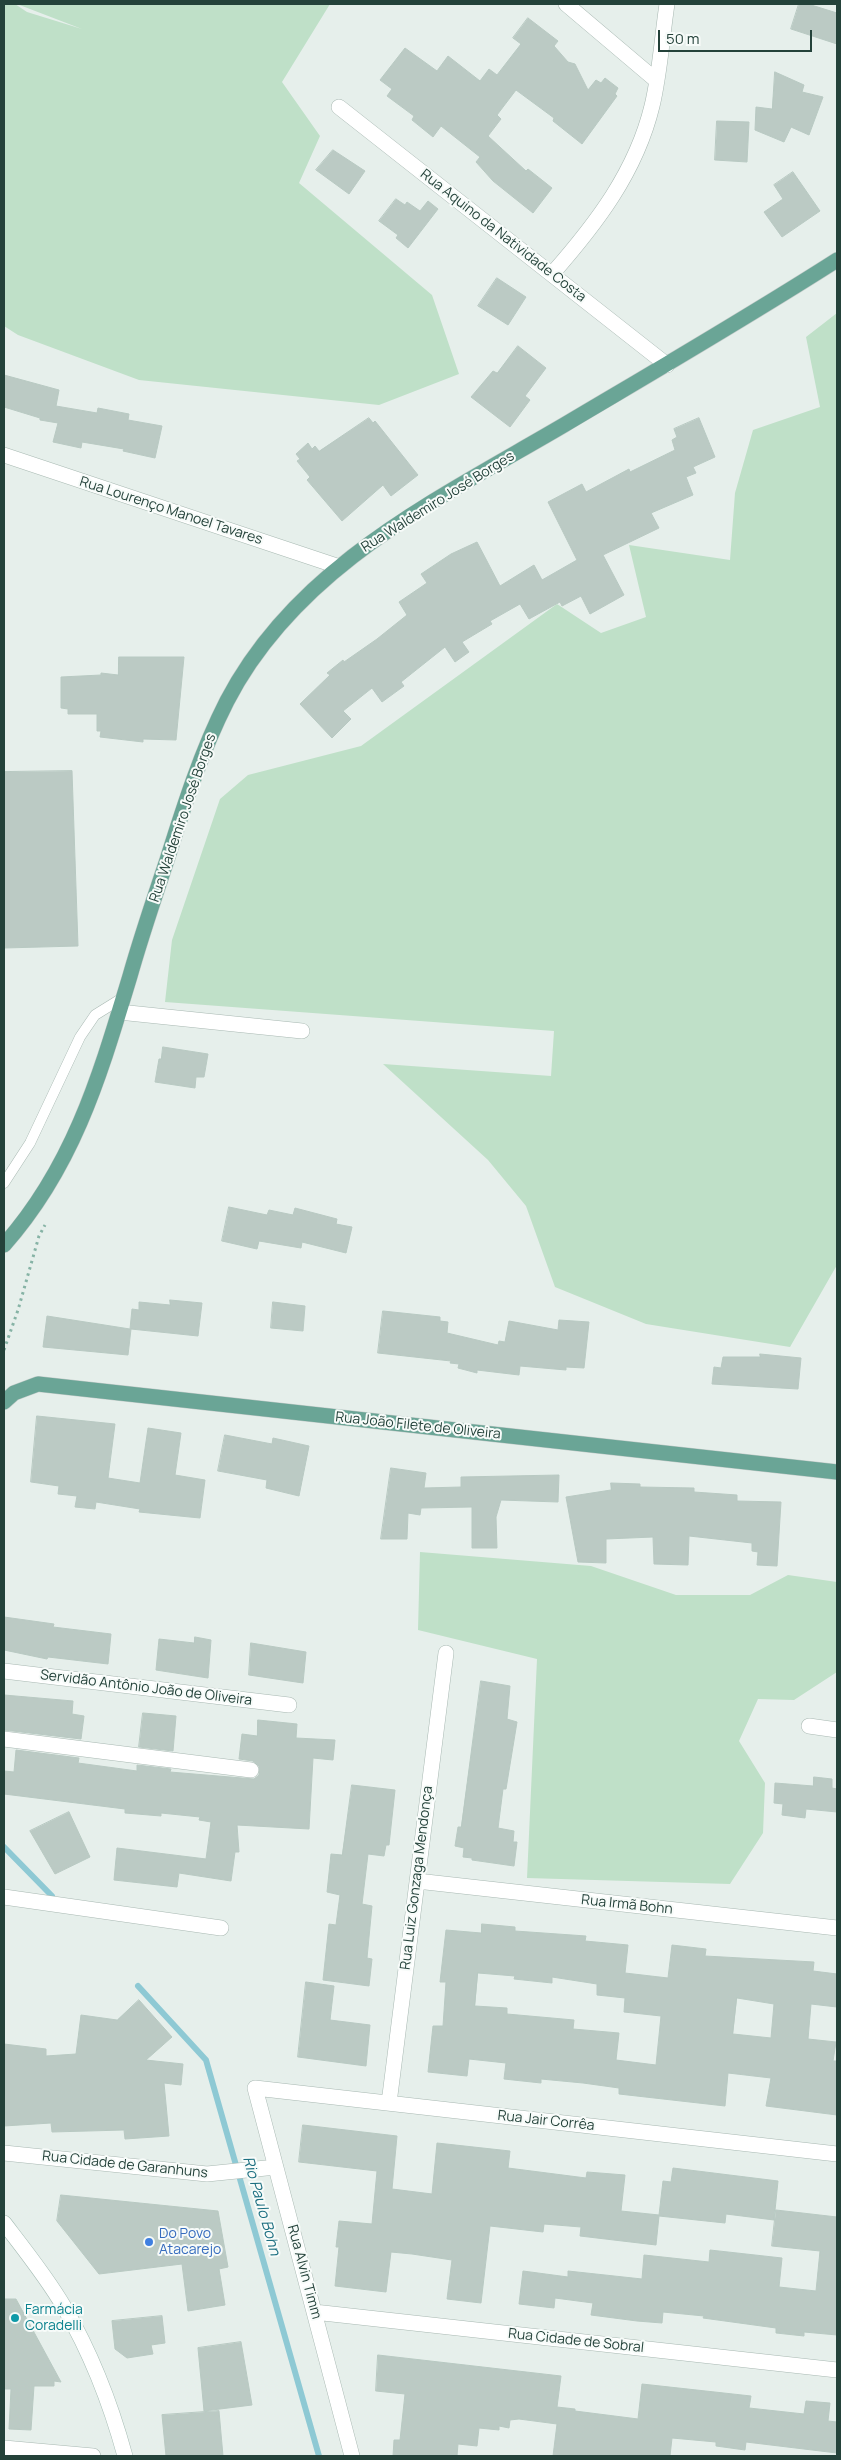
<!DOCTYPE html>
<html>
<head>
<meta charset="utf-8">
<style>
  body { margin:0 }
  #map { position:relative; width:841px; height:2460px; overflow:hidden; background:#e6efeb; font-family:Manrope,sans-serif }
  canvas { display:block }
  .frame { position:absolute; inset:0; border:5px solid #24423a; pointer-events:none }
  .scale { position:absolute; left:658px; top:30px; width:154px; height:22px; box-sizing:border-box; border:2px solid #24423a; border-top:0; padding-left:6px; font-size:15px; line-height:18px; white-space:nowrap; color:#24423a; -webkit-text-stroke:4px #f7fbf9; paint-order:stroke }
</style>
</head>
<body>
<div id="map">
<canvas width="841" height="2460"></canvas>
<div class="frame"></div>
<div class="scale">50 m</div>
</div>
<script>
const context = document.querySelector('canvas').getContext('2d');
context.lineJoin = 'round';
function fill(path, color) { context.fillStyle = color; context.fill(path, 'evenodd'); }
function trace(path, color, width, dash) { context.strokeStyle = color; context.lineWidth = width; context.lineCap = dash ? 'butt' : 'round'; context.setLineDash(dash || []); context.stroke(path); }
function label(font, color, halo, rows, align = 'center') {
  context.font = font + ' Manrope,sans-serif'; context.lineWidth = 4; context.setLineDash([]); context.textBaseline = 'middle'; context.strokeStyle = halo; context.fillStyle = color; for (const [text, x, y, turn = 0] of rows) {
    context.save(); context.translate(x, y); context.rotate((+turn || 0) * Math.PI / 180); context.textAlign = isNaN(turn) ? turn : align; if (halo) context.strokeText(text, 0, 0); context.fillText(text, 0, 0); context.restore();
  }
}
const green = new Path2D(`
  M4,4H15L27,12L82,29L17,4H330L282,82L320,136L299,183L432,295L459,374L379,405L139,380L18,335L4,326Z
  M837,313V1265L790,1347L646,1324L555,1287L526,1206L488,1160L383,1064L551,1076L554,1031L165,1002L172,940L220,799L248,775L361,746L557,604L601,633L646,617L629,545L730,560L735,493L753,430L820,407L806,337Z
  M420,1552L591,1566L676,1595H750L788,1575L837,1582V1672L794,1700L758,1699L739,1741L765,1783L763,1833L730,1884L527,1878L537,1659L418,1630Z`);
const stream = new Path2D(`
  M4,1847L52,1896
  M138,1986L206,2060L319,2456`);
const building = new Path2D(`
  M799,4H808L837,13V44L791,29Z
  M528,18L558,41L554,46L568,62L575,64L588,90L596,80L601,83L605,78L618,88L615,94L617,96L582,144L553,121L554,118L516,90L497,115L501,119L488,136L526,171L528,169L552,188L533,213L493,181L476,162L480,157L441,126L433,137L412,120L414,116L387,96L392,89L380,80L405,48L437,71L448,56L480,81L489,69L497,75L521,44L513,38Z
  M775,72L804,85L802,92L823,97L809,135L791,127L784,142L755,130L756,107L772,109Z
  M717,121L749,122L747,162L715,160Z
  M333,150L365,171L349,194L316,170Z
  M793,172L820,211L782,237L764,212L783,199L774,185Z
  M396,199L405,205L407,202L420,211L428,201L438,209L408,248L396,238L398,235L379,221Z
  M497,278L526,297L508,325L478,306Z
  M518,346L546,368L525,396L530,400L510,427L471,397L493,371L497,373Z
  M4,375L59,390L56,406L97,413L98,408L129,414L128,420L162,426L155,458L123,451L124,449L82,442L81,448L53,442L58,423L40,420V418L4,407Z
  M369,418L373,423L375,421L418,475L391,496L383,485L342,521L307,480L310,477L297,461L300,459L296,454L308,443L312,449L315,446L319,451Z
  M699,418L715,457L693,467L696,473L686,477L693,495L651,513L659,528L603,555L624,595L590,614L581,596L562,606L560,602L529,619L520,604L490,621L492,624L462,642L469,652L455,662L445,647L401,682L404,686L382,702L372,688L343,711L351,719L332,738L300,704L330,675L327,673L343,660L344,662L377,639L407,615L399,602L427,583L421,574L451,554L477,542L500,586L534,565L542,580L577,560L548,502L582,484L586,492L629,469L630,472L675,450L672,440L677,437L674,429Z
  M119,657H184L176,740L143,739V742L100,737L101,731H97V714H68V709L61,708V677L101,675V673L118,675Z
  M72,771L78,946L4,948V772Z
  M163,1047L208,1054L204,1077H196L195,1088L155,1082L159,1059H161Z
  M229,1207L267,1215L269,1210L293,1215L295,1208L337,1219L336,1224L352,1227L346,1253L302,1242L301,1248L259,1241L257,1249L222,1241Z
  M170,1300L202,1303L198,1336L131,1329L128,1355L43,1347L47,1316L130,1329L132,1309L139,1310V1302L170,1305Z
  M273,1302L305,1306L303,1331L271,1328Z
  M383,1311L440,1317V1321L448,1322L447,1333L498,1345L499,1341L505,1342L509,1321L558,1330L559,1320L589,1322L584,1368L566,1367V1370L520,1366L519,1375L477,1370V1373L458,1368L459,1364L450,1363L451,1361L378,1353Z
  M760,1354L801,1358L798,1389L712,1384L714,1367L721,1368L723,1357H760Z
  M37,1416L115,1424L108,1478L140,1483L148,1428L181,1433L175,1475L205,1480L200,1518L139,1512L140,1509L96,1502L95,1509L75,1507L77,1496L58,1494L59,1486L31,1482Z
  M225,1435L272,1444L273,1438L309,1446L299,1496L266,1488L267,1480L218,1471Z
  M391,1468L426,1473L424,1488L461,1487V1477L559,1475L558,1502L501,1500L496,1517L497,1548H472V1507L421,1508L420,1515L408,1513L407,1539H381Z
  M611,1483L640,1484V1487L694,1488V1492L737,1495V1501L781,1502L777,1566L757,1565L758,1552L752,1551V1543L689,1536L688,1565L654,1564L653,1537L606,1539V1563L578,1562L566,1497L611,1490Z
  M4,1617L54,1624L53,1627L111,1634L108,1664L48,1657L47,1659L4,1650Z
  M195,1637L211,1640L208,1678L156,1670L159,1639L194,1643Z
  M251,1643L306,1652L303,1683L249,1675Z
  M481,1681L510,1686L507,1719L517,1722L506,1789H503L498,1828L514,1831L513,1842H517L514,1866L472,1860V1858L463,1857L464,1848L455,1846L458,1827H461Z
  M4,1695L73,1701L72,1714L84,1716L81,1739L4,1730Z
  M143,1713L176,1716L173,1751L139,1747Z
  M258,1720L297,1724L296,1738L335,1740L333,1760L313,1758L309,1829L237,1825L239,1852H235L231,1881L179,1873L177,1887L114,1880L117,1848L206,1859L211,1822L199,1820L200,1817L161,1813V1816L125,1813V1809L4,1794V1771L14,1772L16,1750L79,1758L78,1763L137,1771V1765L171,1769L170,1772L254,1779L259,1775V1766L253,1761L239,1759L242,1734L257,1736Z
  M814,1777L832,1779V1788L837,1789V1812L806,1809L805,1818L782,1815L783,1804L774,1803L775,1783L813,1786Z
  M352,1785L395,1790L389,1845H386L384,1856L368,1854L362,1904L372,1906L367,1958L372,1959L369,1986L323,1980L329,1924L336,1925L340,1895L327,1892L331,1854L342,1855Z
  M69,1812L90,1857L55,1874L30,1831Z
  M482,1924L515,1927V1931L586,1936L585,1941L628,1945L625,1973L668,1978L672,1945L706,1949L705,1956L814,1962L813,1971L837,1974V2007L811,2004L808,2039L836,2042L833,2061H837V2115L766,2106L771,2078L728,2073L725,2106L619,2094V2088L583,2083L541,2079V2083L504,2079L506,2063L469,2059L467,2076L428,2072L433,2026H443L446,1982H440L446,1930L481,1933ZM478,1973L515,1976L514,1979L552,1983V1977L597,1984V1995L625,1998L624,2012L661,2016L656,2065L616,2060L619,2033L573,2029L574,2020L507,2014V2008L475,2006ZM737,1998L774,2004L771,2038L733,2034Z
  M306,1982L334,1986L330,2020L370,2025L366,2066L298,2057Z
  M139,2000L172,2037L146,2060L183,2064L181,2085L164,2083L169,2136L125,2139L124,2130L52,2132L51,2123L4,2126V2044L46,2049V2056L76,2054L81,2015L117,2020Z
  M303,2125L397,2136L392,2189L432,2194L437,2143L510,2151L508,2168L586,2178L587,2172L625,2175L621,2211L659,2215L663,2181L671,2182L673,2168L778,2181L774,2220L726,2214L725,2223L659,2216L656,2245L580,2236L581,2227L544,2224L543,2232L490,2226L481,2303L447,2299L452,2260L412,2254L391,2252L386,2292L335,2286L339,2247H336L339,2221L372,2224L377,2171L299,2162Z
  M61,2195L218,2211L228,2267L219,2269L225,2305L188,2311L182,2264L99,2274L57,2221Z
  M776,2210L837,2217V2335L804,2332V2336L776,2333V2328L703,2318L704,2316L663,2312L662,2323L637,2321L591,2315L593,2303L555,2298L554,2308L519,2304L523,2271L568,2277V2271L642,2279L644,2255L709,2262L710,2250L782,2258L779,2287L816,2291L820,2251L772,2246Z
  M4,2299H16L61,2382L54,2381V2386H34L31,2430L9,2429L11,2389H4Z
  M162,2316L165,2343L151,2345L153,2354L127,2358L115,2349L112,2321Z
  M241,2342L252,2405L204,2411L198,2348Z
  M378,2355L561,2376L557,2407L575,2409V2411L638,2419L642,2384L751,2396L749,2408L804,2414L806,2401L830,2403L828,2421L837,2422V2453L746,2442L745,2450L716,2446V2442L672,2438L670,2456H553L557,2424L519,2419L510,2420L509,2428L499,2426V2430L479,2428L477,2446L458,2444L457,2456H393L394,2440H400L405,2394L376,2391Z
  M219,2411L223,2456H166L162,2415Z`);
const path = new Path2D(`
  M4,1350L18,1310L39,1236L45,1225`);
const service = new Path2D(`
  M4,1183L30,1143L80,1037L95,1015L124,997`);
const minor = new Path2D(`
  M566,4L657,81
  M339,107L667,365
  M552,274C596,224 636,172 652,106C660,73 662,37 667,4
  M119,1012L302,1031
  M4,1671L289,1705
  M809,1726L837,1730
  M4,1739L251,1770
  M417,1881L837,1928
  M4,1897L221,1928
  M389,2103L446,1653
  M4,2153L207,2174L276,2167
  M314,2312L837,2370
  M4,2448L93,2456
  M352,2456L255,2088L837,2154`);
const tertiary = new Path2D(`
  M4,455L337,566`);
const secondary = new Path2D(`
  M4,2223C24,2249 48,2279 64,2307C91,2353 111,2405 125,2456`);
const primary = new Path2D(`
  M4,1245C74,1166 100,1075 130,976C141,937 154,899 167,860C184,806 201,752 227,701C297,566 438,499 564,425C655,371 748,317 837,260
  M4,1402L14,1393L38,1384L837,1472`);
const markers = [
  [149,2242,5,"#3f7fe0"],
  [15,2318,5,"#0f9aa8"]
];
const streetNames = [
  ["Rua Aquino da Natividade Costa",503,236,38],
  ["Rua Waldemiro José Borges",438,502,-32],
  ["Rua Lourenço Manoel Tavares",171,511,18],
  ["Rua Waldemiro José Borges",183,818,-71],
  ["Rua João Filete de Oliveira",418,1426,6],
  ["Servidão Antônio João de Oliveira",146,1688,7],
  ["Rua Luiz Gonzaga Mendonça",417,1878,-83],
  ["Rua Irmã Bohn",627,1905,6],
  ["Rua Jair Corrêa",546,2121,6],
  ["Rua Cidade de Garanhuns",125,2165,6],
  ["Rua Alvin Timm",304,2272,75],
  ["Rua Cidade de Sobral",576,2341,6]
];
const shopNames = [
  ["Do Povo",159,2234],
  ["Atacarejo",159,2250]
];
const cultureNames = [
  ["Farmácia",25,2310],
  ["Coradelli",25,2326]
];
const waterNames = [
  ["Rio Paulo Bohn",261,2206,74]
];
fill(green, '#bfe0c8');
trace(stream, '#8ec9d4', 6);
fill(building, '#bbcac4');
trace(building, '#b8c9c2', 1);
trace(service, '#a8b8b2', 11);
trace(minor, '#a8b8b2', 16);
trace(tertiary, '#a8b8b2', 16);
trace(secondary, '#a4bbb3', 16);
trace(primary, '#c2cac8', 16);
trace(path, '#86b3a5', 3, [2.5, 4]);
trace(service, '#fff', 10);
trace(minor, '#fff', 15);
trace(tertiary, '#fff', 15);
trace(secondary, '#fff', 15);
trace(primary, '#6aa596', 15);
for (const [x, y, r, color] of markers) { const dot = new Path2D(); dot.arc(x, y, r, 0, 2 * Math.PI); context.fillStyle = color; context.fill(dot); trace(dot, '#f7fbf9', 2); }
label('14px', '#24423a', '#f7fbf9', streetNames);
label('14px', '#366cbe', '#f7fbf9', shopNames, 'left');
label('14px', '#0d838f', '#f7fbf9', cultureNames, 'left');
label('italic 15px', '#1c6f80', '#f7fbf9', waterNames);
</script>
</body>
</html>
